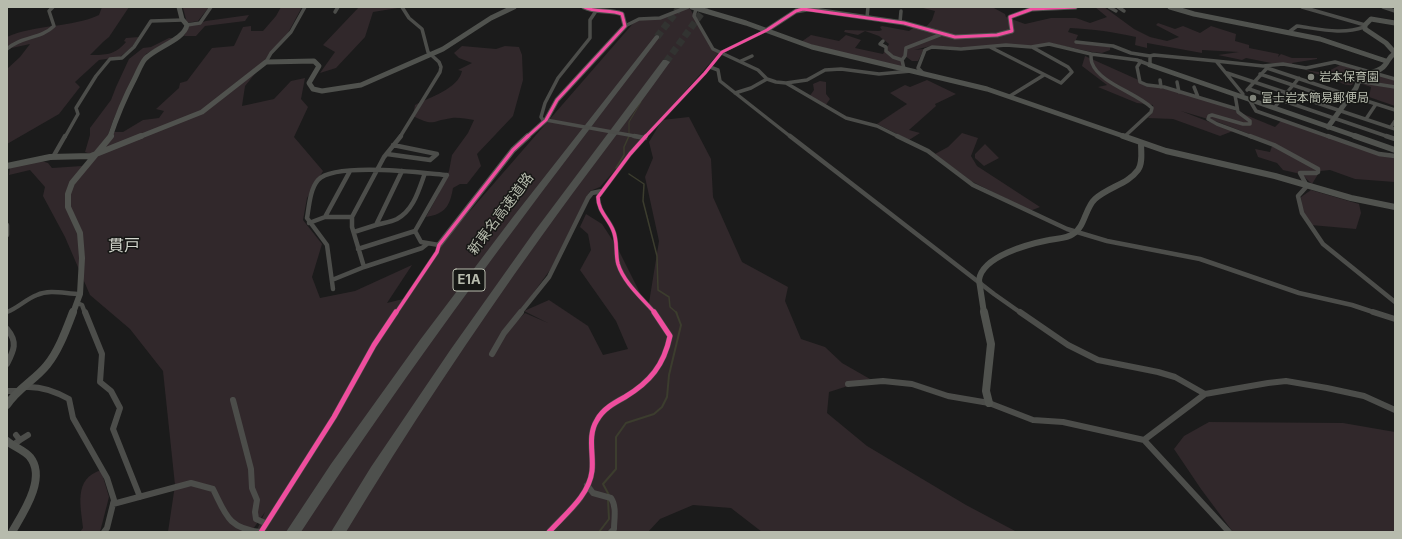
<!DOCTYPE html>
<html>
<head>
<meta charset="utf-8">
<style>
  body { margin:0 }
  #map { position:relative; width:1402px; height:539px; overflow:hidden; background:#1b1b1b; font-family:Inter,sans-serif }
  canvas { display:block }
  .frame { position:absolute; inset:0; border:8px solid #b7bbad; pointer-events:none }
</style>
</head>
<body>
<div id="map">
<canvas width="1402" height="539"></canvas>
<div class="frame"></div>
</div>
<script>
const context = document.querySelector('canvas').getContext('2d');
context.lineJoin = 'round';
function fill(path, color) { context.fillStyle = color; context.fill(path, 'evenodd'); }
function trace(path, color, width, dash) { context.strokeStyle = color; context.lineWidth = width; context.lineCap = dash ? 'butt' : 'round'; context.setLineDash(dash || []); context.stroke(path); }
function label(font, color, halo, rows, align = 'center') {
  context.font = font + ' Inter,"Noto Sans JP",sans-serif'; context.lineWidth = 3; context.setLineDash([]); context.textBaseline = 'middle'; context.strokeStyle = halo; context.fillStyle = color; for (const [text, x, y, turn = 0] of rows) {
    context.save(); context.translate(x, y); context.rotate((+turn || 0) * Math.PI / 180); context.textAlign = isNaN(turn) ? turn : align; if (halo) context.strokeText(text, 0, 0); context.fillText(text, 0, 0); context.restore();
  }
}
const green = new Path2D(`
  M102,7H129L109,37L103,42L90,55C106,55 115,55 126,42L124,41L126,38L139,37L132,47L120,57L99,60L75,82L80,87L59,114L7,144V69L20,57L30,44L7,49V37C36,24 71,28 99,15Z
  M185,7H209L198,21L187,23L183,8Z
  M281,7H302L288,33L245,86L242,106L274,99L291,81L305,78L301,99L308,107L294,137L323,171L307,198L303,220L322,244L312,277L320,298L355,291L412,265L387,303L407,298L442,243L636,20L657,18L689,7L712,47L720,52L600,187L590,191L550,270L503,335L525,313L548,323L524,311L549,300L588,326L603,355L628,349L616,321L580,270L591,250L588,234L580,227L586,214L602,224L617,247L648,309L659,241L645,177L653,158L649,142L662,120L689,117L711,159L713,197L742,262L788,287L785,301L801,339L825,347L842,363L870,379L829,392L827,413L867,446L966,505L1017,532H762L731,508L693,505L660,519L648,532H256L265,512L251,532H168L175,485L163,371L130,329L90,295L65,237L43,196L45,187L30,170L9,175L10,168L39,160L48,163L52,168L82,166L96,156L85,152L90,135V128L111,100L116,87L129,59L143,48L151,47L169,38H174L146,54L114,118L109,132H123L143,120L159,118L164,111L156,109L179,88L180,83L187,81L212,48L234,46L243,27L251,26V31H263L276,16Z
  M359,7H398V8L373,12L365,37L336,68L320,73L335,52L323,45Z
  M923,7H992L1005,14L1006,17L1025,24L1051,18H1076L1090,23L1107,17L1095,7H1104L1134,29L1150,37L1167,41L1179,37L1156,25L1158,23L1175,29L1183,26L1200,33L1211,26L1236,34L1235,41L1249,45V48L1279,54L1278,57L1281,54L1292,58H1317V59L1292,63L1293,66L1281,65L1246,58L1242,60L1218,55L1239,52L1202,50V53L1147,43V48L1135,45L1136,37C1114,32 1093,29 1070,28L1068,32L1078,35L1075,42L1110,47V50L1102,53L1092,52L1050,43L1030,46L973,48L931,46L914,50L924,49L918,61H912L905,56L903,60L904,69L801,42L811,35L839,41L846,35L861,40L855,48L883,54L889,44L879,36L865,31L858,35L844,32L845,30L879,31L882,30L880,27L882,26L909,31L916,26L926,27L932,20L935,11L923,8Z
  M249,15L245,21L205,26L196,36H184L189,26L206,21Z
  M462,46L496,49L505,46L519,47L522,55L523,80L513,116L477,154L481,166L467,184H460L453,188C450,205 446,214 426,217L438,195L449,171L452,155L468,133L474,120C467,119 458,117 452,118C430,121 435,127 413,116L415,105C430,97 458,89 462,71L458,70L472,63L459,58L454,53Z
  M1085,56L1152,86L1202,97L1275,127L1281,121L1395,158V182L1355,179L1330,170L1320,171L1312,184L1301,174L1283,170L1277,163L1258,157L1255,149L1270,152L1273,143L1218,122L1181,111L1233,131L1220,136L1173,119L1148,118L1153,112V105L1137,103L1098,87L1107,85L1082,66Z
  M1340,65L1395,80V106L1369,97L1371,87L1359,83L1356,80L1352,85C1347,86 1339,83 1337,79L1335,80L1305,70L1325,73Z
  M927,80L956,94L935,104L936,106L909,130L920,133L909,140L877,124L907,104L890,93L905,85L910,87Z
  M820,81L826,82V94L830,99L825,106L809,97L814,90L813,84Z
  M962,133L978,138L971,156L977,166L1040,207L1030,211L971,181L935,154L948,147Z
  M985,144L999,158L984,166L975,158V154Z
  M1311,190L1359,204L1361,213L1356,229L1311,225L1302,210L1301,197Z
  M1209,422L1343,423L1395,432V532H1233L1201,489L1174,449L1184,436Z
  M101,470L109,497L100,532H80L83,528C81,506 73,479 101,470Z`);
const streamFar2 = new Path2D(`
  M629,137V122L641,102`);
const streamFar1 = new Path2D(`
  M616,168L624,155V147L629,136
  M629,174L644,184L643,201L657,256L658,290L669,297L670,307L677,313`);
const stream = new Path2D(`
  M609,495L603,484L616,469V437L626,423L654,414L662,407L667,397L669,375L681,325L676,312
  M599,532L609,519L608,499`);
const highwayTunnel = new Path2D(`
  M657,37L680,7
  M666,62L706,7`);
const streetFar2 = new Path2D(`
  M1109,7L1116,11
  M1118,7L1124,11
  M1302,7L1365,25
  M1383,7L1395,11
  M696,9L694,16L713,49L758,70L767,79L776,82L786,83L807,80L825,70L841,69L879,74L911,71
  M335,12L338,7
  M867,17L868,7
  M900,22L901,11
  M187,25L200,23L211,7
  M625,26L639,19L660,18L688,7
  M1289,32L1297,26C1320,29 1342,35 1364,27
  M883,41L880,44L886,47V51L893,57L902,60L904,69
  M1076,42L1113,46L1131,53L1150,56
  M990,47L1061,83L1072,72L1068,67L1032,47
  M7,49C21,36 41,39 54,26L49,11L53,7
  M902,60L905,56L906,48L942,34
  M741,61L752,56
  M1141,61L1137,67L1140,82L1147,85L1164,87L1237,109
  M1216,61L1263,66L1283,64L1306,68L1335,62L1395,79
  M266,62L271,53L291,32L305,7
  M710,67L718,70L720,81L791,137
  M1227,73L1395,129
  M924,74L918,68L925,50L932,47L961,49L1006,45L1031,47L1049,44L1091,54
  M1260,74L1346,103
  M1160,80L1161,87
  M1357,81L1395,87
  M1177,82L1179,92
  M786,83L846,118L877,126L899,137
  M1194,87L1198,97
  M1249,89L1389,137
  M1247,90L1267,68L1351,96
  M735,93L751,88L767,79
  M1235,95L1238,112L1250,121V124H1243L1212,115L1209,116L1208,119L1217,124L1252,137
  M1010,96L1044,75
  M1351,96L1395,110
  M1249,99L1256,111L1330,137
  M1274,108L1299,78
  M1366,119L1376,104
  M546,120H543L541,117L545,103L558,78L590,38V20L596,11L593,9
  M1391,127L1395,121
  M65,137L78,114L76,108L96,76L110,59L122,58L134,47L151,21L183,20
  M400,137L440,72L441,67L439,62L428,52L422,29L409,18L402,7
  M645,137L705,73L722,52L767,30
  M1124,137L1151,112L1152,108C1137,93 1099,83 1092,63C1091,61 1091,57 1091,54L1137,60L1150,65V56L1154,55L1216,61L1243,94`);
const streetFar1 = new Path2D(`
  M646,136L630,154L598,197C598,211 608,218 613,230C618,241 615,253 618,264C624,283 642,298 655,313
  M790,136L994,294L1021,313
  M897,136L928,151L973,185L1067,229L1107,241L1200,259L1299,293L1352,305L1376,313
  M1250,136L1274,145L1318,169V172L1316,173H1300L1307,186L1298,196L1302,213L1323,244L1395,302
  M1328,136L1379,154L1395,156
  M1386,136L1395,139
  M387,154L430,160L437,154L393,145
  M53,157L65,136
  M325,217L350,171
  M309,223L325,217H352
  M7,225V235
  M376,225C383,223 391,222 397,219C414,210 419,189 425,173
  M354,232L376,225L402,171
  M358,249L415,231
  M364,267L352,227V217L384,157L401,136
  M332,280L364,267L422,248L427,244
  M333,289L327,245L307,218C309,207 310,189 318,180C335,162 422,173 447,175L415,231L421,242L439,245L437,252L396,313
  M77,303L82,305L85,313
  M7,312C18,308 26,299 37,295C50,289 66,294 80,294
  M520,313L549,277L588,198L592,193L602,191`);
const street = new Path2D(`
  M85,312L102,354L100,382L111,391L120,408L113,429L140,497
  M1020,312L1068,345L1098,360L1158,372L1175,377L1205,394
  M1373,312L1395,319
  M7,329C18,342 14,350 7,364
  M492,354L504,333L521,312
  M848,384L883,381L912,384L948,396L989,403L1033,420L1063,422L1144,440L1205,394L1268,383L1286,381L1327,388L1364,396L1395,410
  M25,387C41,386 55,391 69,399L73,418L107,478L114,500L107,528L104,532
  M7,391H18
  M233,400L251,469L252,488L257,500L255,512L256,519L265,523
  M20,440L28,435
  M1144,440L1229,532
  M13,445L20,440L16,435
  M587,485L593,493L611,498C617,507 614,519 614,529L611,532
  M113,504L191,483L213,489C226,515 228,528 260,532
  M261,532L334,417L374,345L396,312
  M549,532C565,514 589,496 592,471C594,454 587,436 597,420C603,409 614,403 625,397C650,382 664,365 670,336L654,312`);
const secondaryFar2 = new Path2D(`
  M692,7L746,23L812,47L987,89L1126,137
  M1170,7L1194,14L1320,39L1386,61
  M767,30L796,11L808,9L904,23L955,37L997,35L1012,31L1010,17L1032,9L1075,7
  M1150,65L1358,137
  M1328,127L1356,88L1361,75C1368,73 1380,72 1385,65C1389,60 1388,58 1395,53L1386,43L1365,29V25L1371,19L1395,23
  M110,137C117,116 125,97 135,78C138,72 141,64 145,59C156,47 184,40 187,25L182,19L179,7
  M139,137L202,112L266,62L314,61L319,66L309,83L313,89L322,91L361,85L443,49L491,18L514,7
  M527,137L546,120L557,100L625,26L622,14C610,9 596,13 584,7`);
const secondaryFar1 = new Path2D(`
  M1123,136L1166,151L1275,176L1351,198L1395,207
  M1355,136L1395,150
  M7,166L50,157L91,156L141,136
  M439,245L513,150L528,136
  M73,313L80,294L82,258L80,233L68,207V194L72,183L111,136
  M984,313L979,280C982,256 1029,244 1049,240C1057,238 1066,239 1073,234C1085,227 1085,208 1095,199C1108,187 1128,184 1138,170C1143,163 1141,151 1141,143`);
const secondary = new Path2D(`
  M984,312L991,344L986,391L989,403
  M7,405C17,389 35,380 47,365C59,350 66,330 73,312
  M7,441C14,447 24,450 30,457C47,478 23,513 12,532`);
const highway = new Path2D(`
  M657,35L659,36V38C535,200 412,362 301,532H286L331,464L420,340L513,217L655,36Z
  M663,60H666L670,62C628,121 583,178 541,237C472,333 407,431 346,532H331L371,467L451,349L534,232Z`);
const streetBridgeFar1 = new Path2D(`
  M546,120L640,137`);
const streetBridge = new Path2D(`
  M634,136L645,138`);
const cyclewayFar2 = new Path2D(`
  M527,137L546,120L557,100L625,26L622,14C610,9 596,13 584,7
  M645,137L705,73L722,52L767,30L796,11L803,9L904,23L955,37L997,35L1012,31L1010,17L1032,9L1075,7`);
const cyclewayFar1 = new Path2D(`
  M646,136L630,154L598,197C598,211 608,218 613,230C618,241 615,253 618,264C624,283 642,298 655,313
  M396,313L437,252L439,245L513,150L528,136`);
const cycleway = new Path2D(`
  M261,532L334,417L374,345L396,312
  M549,532C565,514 589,496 592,471C594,454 587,436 597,420C603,409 614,403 625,397C650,382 664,365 670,336L654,312`);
const markers = [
  [1311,77,4,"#80837a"],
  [1253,98,4,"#80837a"]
];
const farPoinames = [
  ["岩本保育園",1319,77],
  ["富士岩本簡易郵便局",1261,98]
];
const shields = [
  [469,280,32]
];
const shieldNames = [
  ["E1A",469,280]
];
const streetNames = [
  ["新東名高速道路",501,214,-53]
];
const quarterNames = [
  ["貫戸",124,246]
];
fill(green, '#31282b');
trace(streamFar2, '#3c3d2e', 1);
trace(streamFar1, '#3c3d2e', 1.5);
trace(stream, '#3c3d2e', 2);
trace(highwayTunnel, '#323331', 7, [7, 3.5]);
trace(streetFar2, '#4c4d4a', 3.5);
trace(streetFar1, '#4c4d4a', 4.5);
trace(street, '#4c4d4a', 6);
trace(secondaryFar2, '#50524e', 5);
trace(secondaryFar1, '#50524e', 6);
trace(secondary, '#50524e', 8);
fill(highway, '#4e504d');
trace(streetBridgeFar1, '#4c4d4a', 3.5);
trace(streetBridge, '#4c4d4a', 4.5);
trace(cyclewayFar2, '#ef4d9e', 3);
trace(cyclewayFar1, '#ef4d9e', 3.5);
trace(cycleway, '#ef4d9e', 5);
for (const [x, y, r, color] of markers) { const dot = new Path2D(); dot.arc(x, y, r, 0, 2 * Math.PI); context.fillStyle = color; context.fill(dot); trace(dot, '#161715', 1.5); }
label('12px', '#b7bbad', '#161715', farPoinames, 'left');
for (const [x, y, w] of shields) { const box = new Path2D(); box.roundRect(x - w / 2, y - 11, w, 22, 3); context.fillStyle = '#161715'; context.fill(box); trace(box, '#b7bbad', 1); }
label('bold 13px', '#b7bbad', null, shieldNames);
label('14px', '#b7bbad', '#161715', streetNames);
label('16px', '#d4d7ce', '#161715', quarterNames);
</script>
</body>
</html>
